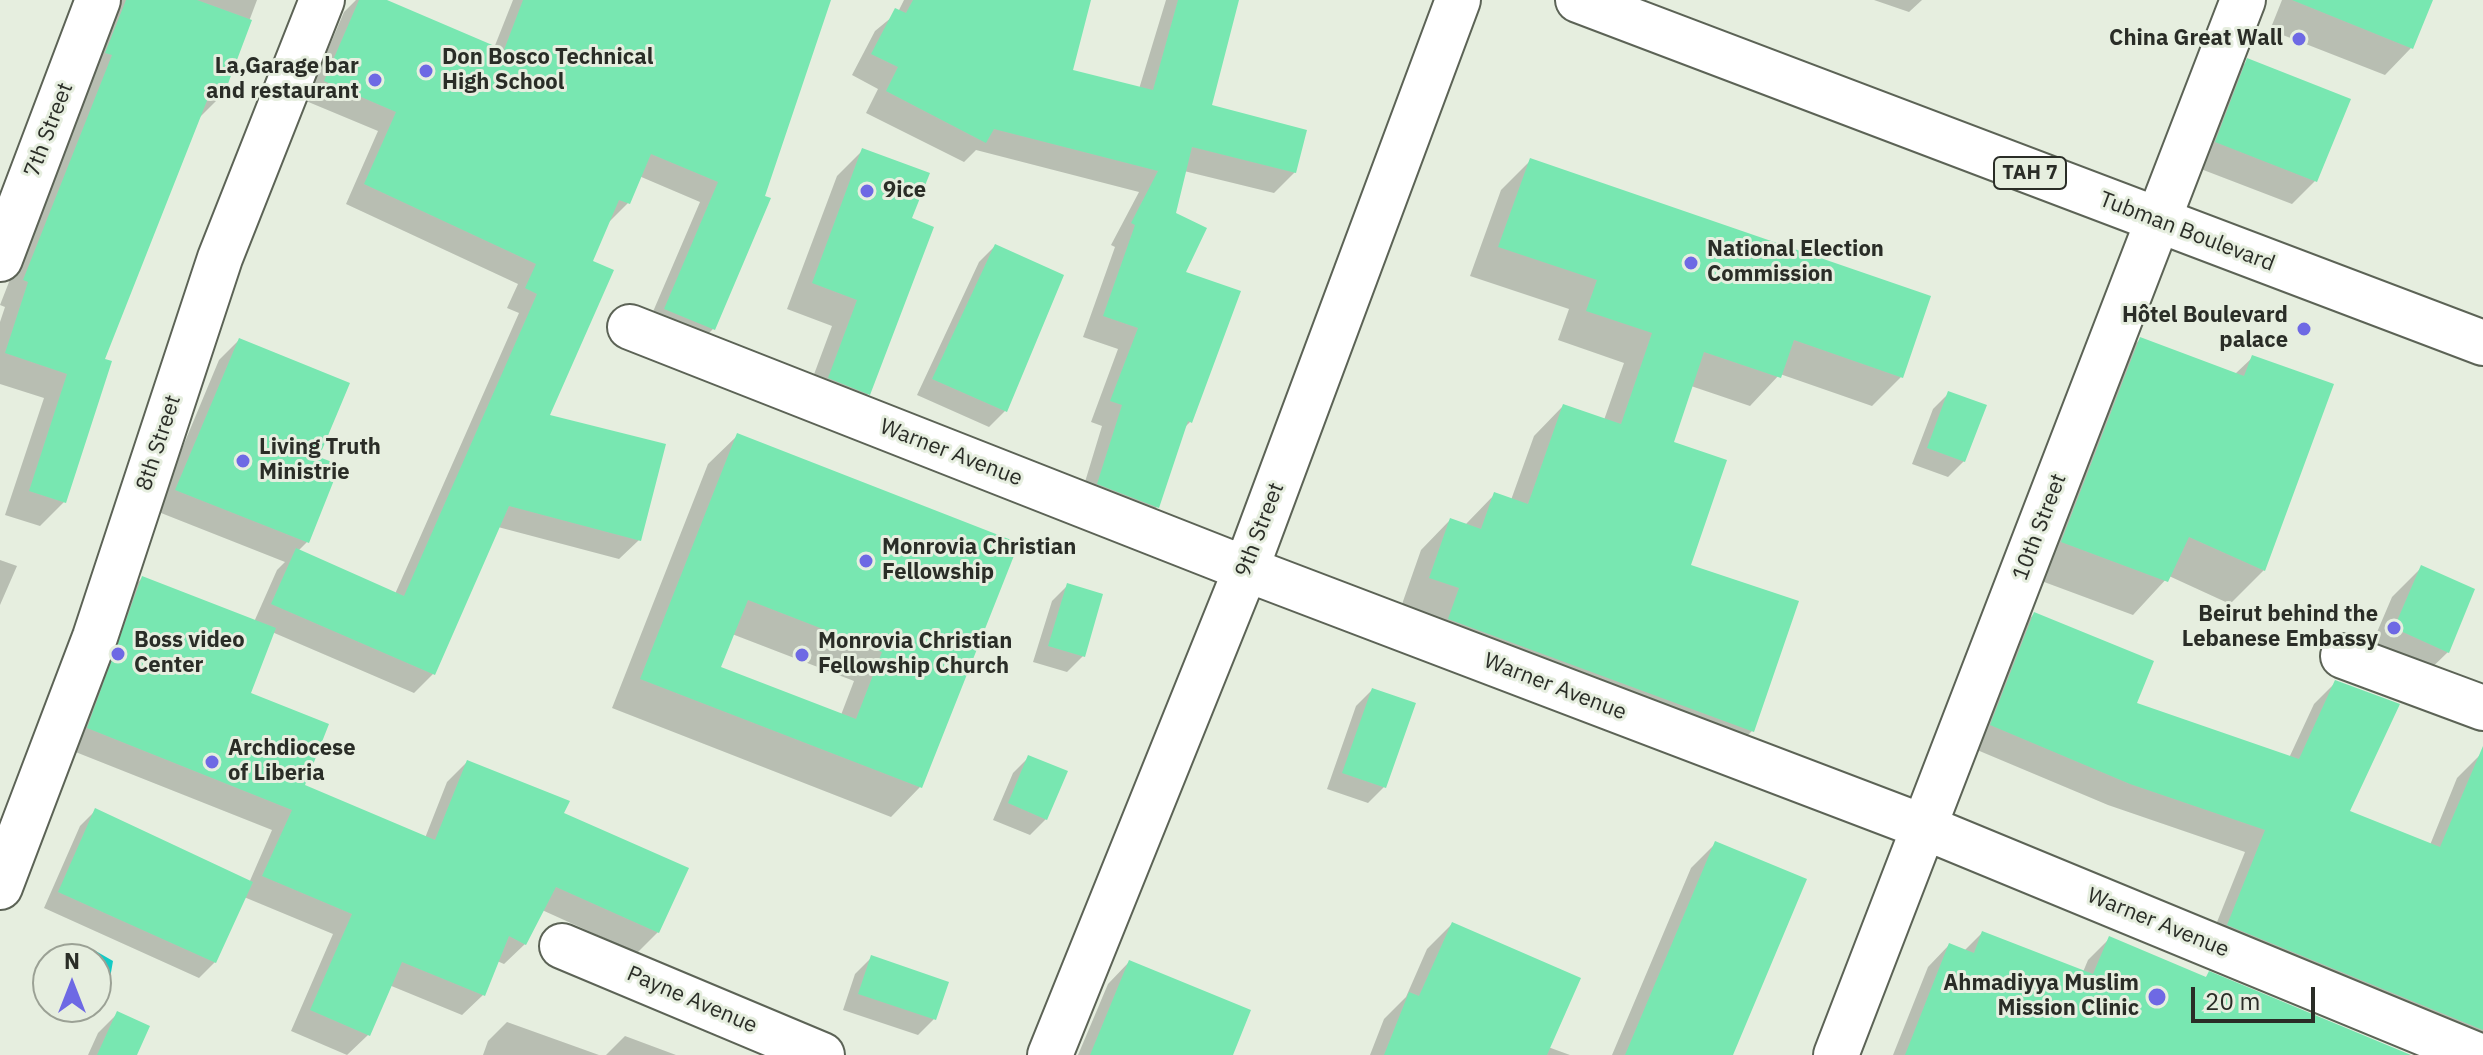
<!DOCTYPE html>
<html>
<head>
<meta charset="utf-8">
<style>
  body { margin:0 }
  #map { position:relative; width:2483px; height:1055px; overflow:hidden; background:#e6eedf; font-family:"IBM Plex Sans",sans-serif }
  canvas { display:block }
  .north { position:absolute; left:32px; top:943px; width:80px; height:80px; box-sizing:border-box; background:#e6eedf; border:2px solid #9ba195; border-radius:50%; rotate:0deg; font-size:22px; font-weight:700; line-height:32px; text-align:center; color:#2a2d27 }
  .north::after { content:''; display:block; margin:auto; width:28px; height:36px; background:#6e69e4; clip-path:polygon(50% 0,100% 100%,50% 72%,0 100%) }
  .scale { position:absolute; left:2191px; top:987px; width:124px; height:36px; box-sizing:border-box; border:4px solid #2a2d27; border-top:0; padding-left:10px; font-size:24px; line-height:28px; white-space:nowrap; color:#2a2d27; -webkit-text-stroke:6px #e6eedf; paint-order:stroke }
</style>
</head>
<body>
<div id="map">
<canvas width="2483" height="1055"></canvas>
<div class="north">N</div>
<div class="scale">20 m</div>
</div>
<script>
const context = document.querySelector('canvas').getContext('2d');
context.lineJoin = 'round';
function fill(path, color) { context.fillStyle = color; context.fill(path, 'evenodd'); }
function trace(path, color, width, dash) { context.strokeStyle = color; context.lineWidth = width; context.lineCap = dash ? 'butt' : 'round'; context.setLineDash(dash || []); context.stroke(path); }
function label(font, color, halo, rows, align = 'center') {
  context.font = font + ' "IBM Plex Sans",sans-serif'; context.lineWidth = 6; context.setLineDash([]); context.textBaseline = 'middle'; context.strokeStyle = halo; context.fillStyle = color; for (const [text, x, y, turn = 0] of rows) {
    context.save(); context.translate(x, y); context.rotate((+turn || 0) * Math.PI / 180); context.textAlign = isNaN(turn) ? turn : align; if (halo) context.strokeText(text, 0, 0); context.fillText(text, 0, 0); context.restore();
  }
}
const water = new Path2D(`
  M76,950H94L113,961L109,984L98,1005L96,959H56Z`);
const shadow = new Path2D(`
  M110,0H257L221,96L196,121L102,360L64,502L40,526L5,515L44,398L0,384V322L5,307L0,305L88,80Z
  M356,0H382L494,48L513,0H829L713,329L694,348L646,328L700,202L639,176L628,203L609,222L590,262L547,416L639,540L619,559L498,527L433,674L414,693L272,632L249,694L303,786L425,838L447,782L467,762L562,814L658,932L637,953L542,910L525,944L504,964L497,961L483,995L462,1015L389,985L368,1035L347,1055L291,1031L333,934L244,897L215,962L199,978L44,908L80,826L96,810L249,883L272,830L68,749L122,599L142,578L254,622L277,570L285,562L156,511L219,360L239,340L317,458L307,542L298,551L395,594L519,313L507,308L518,284L346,204L378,131L306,101L344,12Z
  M904,0H1074L1070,71L1139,89L1166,0H1237L1209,107L1295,172L1274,193L1184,171L1173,214L1183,273L1190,422L1183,429L1157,507L1136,528L1078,505L1102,426L1091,422L1118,349L1083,337L1115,247L1111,245L1139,192L976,150L964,162L866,113L878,89L852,75L875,31L898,12Z
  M1874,0H1922L1909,12Z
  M2282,0H2431L2411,48L2385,75L2270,30Z
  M2248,60L2315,181L2292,204L2193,166L2225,84Z
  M863,150L910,220L869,393L843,420L803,404L832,326L787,309L837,176Z
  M1530,161L1901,377L1872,406L1780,374L1750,406L1691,386L1671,443L1688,566L1752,731L1723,760L1401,607L1421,550L1450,520L1466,524L1495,494L1511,500L1534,436L1563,406L1604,420L1624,363L1558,340L1569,309L1470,276L1501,190Z
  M995,246L1005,411L989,427L917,395L979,262Z
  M2140,339L2235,374L2253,357L2264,570L2230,604L2169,576L2133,615L2028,576L2107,373Z
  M1949,393L1964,461L1948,477L1912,464L1933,409Z
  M738,435L1017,544L920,787L891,817L612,708L708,464ZM732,634L854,681L841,715L719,668Z
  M0,560L17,566L0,605Z
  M2421,568L2448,652L2418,681L2366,658L2392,597Z
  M1068,585L1083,656L1067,672L1033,662L1052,601Z
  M2034,614L2134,704L2289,758L2314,704L2336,682L2348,812L2430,845L2457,778L2479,756L2483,757V1055L2207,947L2245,852L2108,805L1970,747L2012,636Z
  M1372,690L1384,787L1368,803L1327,789L1356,706Z
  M1029,757L1046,819L1030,835L993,820L1013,773Z
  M1716,843L1731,1055H1612L1691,868Z
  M1452,924L1548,1047L1570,1055H1370L1384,1019L1406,997L1427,949Z
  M1982,933L2083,972L2088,960L2110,938L2204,979L2209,974L2406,1055H1893L1928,967L1949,945L1964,951Z
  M871,958L934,1019L918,1035L843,1010L855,974Z
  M1129,962L1231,1055H1078L1108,984Z
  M117,1014L135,1055H88L98,1033Z
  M507,1022L599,1055H483L488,1041Z
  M625,1036L676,1055H606Z`);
const building = new Path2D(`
  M126,0H197L252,20L223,97L210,93L105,359L112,361L66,503L29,491L67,374L5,353L28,282L23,280L112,55L105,53Z
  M359,0H387L504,50L523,0H831L765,196L771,198L715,330L664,309L718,182L651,154L630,204L619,200L593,261L614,270L550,415L666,444L641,541L509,506L435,675L271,604L296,548L404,596L537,294L525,288L536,264L364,184L396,112L324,81Z
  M913,0H1091L1073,70L1153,90L1178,0H1239L1212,105L1307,130L1296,173L1192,147L1176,213L1207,228L1186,272L1241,291L1192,423L1188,421L1159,508L1097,484L1122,405L1110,401L1138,328L1103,316L1135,225L1131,223L1158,171L994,129L986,143L886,91L898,67L871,54L895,8L906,13Z
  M2292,0H2433L2413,49Z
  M2247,58L2351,99L2317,182L2215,142Z
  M862,148L930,173L912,218L934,227L870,395L828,378L857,300L812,283Z
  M1530,158L1931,296L1903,378L1794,340L1781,378L1704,352L1674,442L1727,460L1691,565L1799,601L1754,732L1448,619L1459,588L1429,578L1450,518L1481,529L1494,492L1528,504L1563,404L1621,424L1652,333L1586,311L1597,280L1498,247Z
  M995,244L1064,275L1007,412L932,379Z
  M2140,337L2244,376L2252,355L2334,384L2265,571L2189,537L2168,582L2061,542Z
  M239,338L350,383L319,457L340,465L309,543L175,490Z
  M1948,391L1987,405L1965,462L1927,448Z
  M737,433L1019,543L922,788L640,679ZM748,600L882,652L856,719L721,667Z
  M2421,565L2475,589L2449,653L2394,628Z
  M142,576L276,628L251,693L329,724L305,785L435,840L467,760L570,801L564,813L689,868L659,933L556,887L526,945L509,936L485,996L402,962L370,1036L310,1010L352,914L262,876L292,810L87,728Z
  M1067,583L1103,594L1085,657L1048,646Z
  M2034,612L2154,661L2137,703L2299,759L2335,680L2400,704L2350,811L2440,847L2483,746V1030L2227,925L2265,830L2130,784L1990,725Z
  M1372,688L1416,703L1386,788L1342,773Z
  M1028,755L1068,771L1047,820L1008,803Z
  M95,808L253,882L216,963L58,892Z
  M1715,841L1807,879L1733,1055H1625Z
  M1452,922L1581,978L1547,1055H1384L1409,992L1419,996Z
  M1982,931L2093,974L2109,936L2206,977L2209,971L2411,1055H1905L1949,943L1974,953Z
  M871,955L949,982L936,1020L858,994Z
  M1129,960L1251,1010L1233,1055H1090Z
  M117,1011L150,1026L137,1055H97Z`);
const street = new Path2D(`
  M0,259L98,0
  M630,327L1246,569L1924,827L2477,1055
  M2343,656L2483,708
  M0,887L95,637L220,258L322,0
  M562,946L822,1055
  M1050,1055L1246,569L1458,0
  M1836,1055L2243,0`);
const highway = new Path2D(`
  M1578,0L2483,343`);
const markers = [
  [2299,39,8,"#6e69e4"],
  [426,71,8,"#6e69e4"],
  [375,80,8,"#6e69e4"],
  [867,191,8,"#6e69e4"],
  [1691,263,8,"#6e69e4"],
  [2304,329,8,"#6e69e4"],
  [243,461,8,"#6e69e4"],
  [866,561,8,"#6e69e4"],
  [2394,628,8,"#6e69e4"],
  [118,654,8,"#6e69e4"],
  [802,655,8,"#6e69e4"],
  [212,762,8,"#6e69e4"],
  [2157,997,10,"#6e69e4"]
];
const shields = [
  [2030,173,72]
];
const shieldNames = [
  ["TAH 7",2030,173]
];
const poiNames = [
  ["China Great Wall",2283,39,"right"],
  ["Don Bosco Technical",442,58],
  ["High School",442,83],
  ["La,Garage bar",359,67,"right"],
  ["and restaurant",359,92,"right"],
  ["9ice",883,191],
  ["National Election",1707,250],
  ["Commission",1707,275],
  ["Hôtel Boulevard",2288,316,"right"],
  ["palace",2288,341,"right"],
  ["Living Truth",259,448],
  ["Ministrie",259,473],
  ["Monrovia Christian",882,548],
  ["Fellowship",882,573],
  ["Beirut behind the",2378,615,"right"],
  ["Lebanese Embassy",2378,640,"right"],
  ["Boss video",134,641],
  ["Center",134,666],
  ["Monrovia Christian",818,642],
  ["Fellowship Church",818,667],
  ["Archdiocese",228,749],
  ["of Liberia",228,774],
  ["Ahmadiyya Muslim",2139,984,"right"],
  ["Mission Clinic",2139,1009,"right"]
];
const streetNames = [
  ["7th Street",49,130,-69],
  ["Tubman Boulevard",2187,232,21],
  ["8th Street",159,443,-72],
  ["Warner Avenue",951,453,21],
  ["10th Street",2040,527,-69],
  ["9th Street",1260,530,-69],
  ["Warner Avenue",1555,687,21],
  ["Warner Avenue",2158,923,22],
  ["Payne Avenue",692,1000,23]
];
fill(water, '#13cbc5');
fill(shadow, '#0003');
fill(building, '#78e7b1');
trace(street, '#5c6356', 48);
trace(highway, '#5c6356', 48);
trace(street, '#fff', 44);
trace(highway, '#fff', 44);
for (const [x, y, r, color] of markers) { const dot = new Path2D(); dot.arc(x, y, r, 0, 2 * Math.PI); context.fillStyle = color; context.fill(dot); trace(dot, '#e6eedf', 3); }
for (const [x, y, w] of shields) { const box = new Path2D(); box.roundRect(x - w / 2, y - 16, w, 32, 6); context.fillStyle = '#e6eedf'; context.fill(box); trace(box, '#2a2d27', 2); }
label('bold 20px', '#2a2d27', null, shieldNames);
label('bold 22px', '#2a2d27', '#e6eedf', poiNames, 'left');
label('22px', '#2a2d27', '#e6eedf', streetNames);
</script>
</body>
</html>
